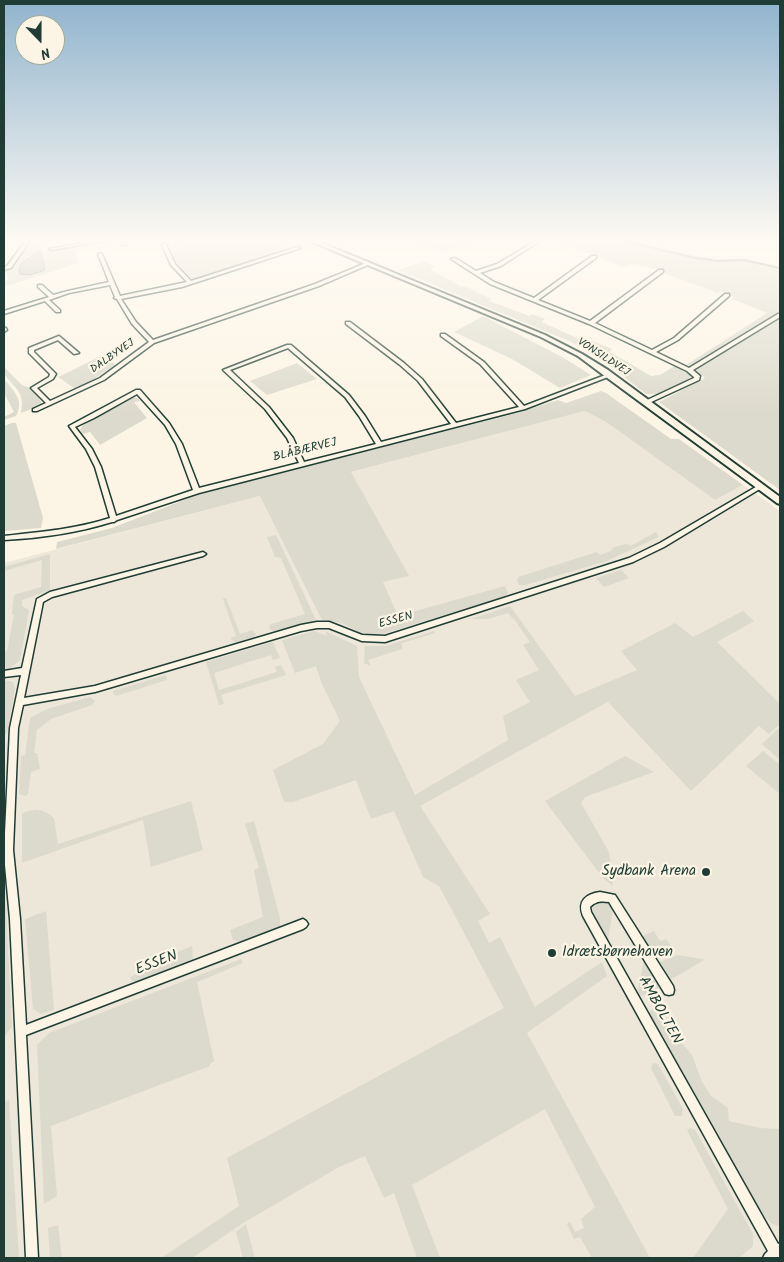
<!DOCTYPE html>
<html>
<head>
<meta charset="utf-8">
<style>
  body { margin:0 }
  #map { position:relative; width:784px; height:1262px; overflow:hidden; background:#fcf5e5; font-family:Kalam,sans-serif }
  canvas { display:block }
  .frame { position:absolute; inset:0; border:5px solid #1f3d34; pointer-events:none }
  .north { position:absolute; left:15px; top:15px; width:50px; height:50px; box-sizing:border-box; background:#fcf5e5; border:1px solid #a4ab9e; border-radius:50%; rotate:158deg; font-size:14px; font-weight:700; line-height:20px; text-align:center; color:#1f3d34 }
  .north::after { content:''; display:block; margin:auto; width:18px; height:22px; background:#1f3d34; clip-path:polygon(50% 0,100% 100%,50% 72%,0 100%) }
</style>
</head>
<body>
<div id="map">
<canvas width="784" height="1262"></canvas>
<div class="frame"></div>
<div class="north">N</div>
</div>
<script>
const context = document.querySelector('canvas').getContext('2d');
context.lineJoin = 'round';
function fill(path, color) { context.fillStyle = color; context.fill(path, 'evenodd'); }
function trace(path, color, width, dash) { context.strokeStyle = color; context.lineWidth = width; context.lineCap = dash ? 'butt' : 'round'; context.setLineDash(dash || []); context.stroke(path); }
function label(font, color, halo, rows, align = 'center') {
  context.font = font + ' Kalam,sans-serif'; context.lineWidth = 4.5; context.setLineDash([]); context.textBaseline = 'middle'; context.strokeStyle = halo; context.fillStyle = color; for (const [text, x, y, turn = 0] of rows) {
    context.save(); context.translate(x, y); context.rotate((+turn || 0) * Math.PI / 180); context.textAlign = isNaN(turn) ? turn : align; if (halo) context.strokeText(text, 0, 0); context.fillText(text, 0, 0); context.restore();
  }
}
const built = new Path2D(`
  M585,411L606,422L715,500L743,485L780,511V1258H4V563Z`);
const green = new Path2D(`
  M37,239H40L44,252L74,247L79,263L4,287V281L9,279L5,271C17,265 20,250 34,244Z
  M167,239H214L221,243L238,239H287L288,243L285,250L192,279L176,262L172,252L181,250L180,247L172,248Z
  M442,239H480L442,252L427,244Z
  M553,239H624L702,257L719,259L742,258L780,267V490L659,402L705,378L695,369L749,337L745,335L691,367L686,365L767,313L732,299L734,297L720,291L718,293L647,267L634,264L623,267Z
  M425,261L435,267L430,269L462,287L465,286L491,299L489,301L530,316L532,314L545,319L542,322L585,342L590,340L612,349L610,352L651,376L660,375L675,366L692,376C682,387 661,396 646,394L590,350L398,270Z
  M483,316L564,358L591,375L560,388L512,359L454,332Z
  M106,354L115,365L88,383L74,388L58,377C74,370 89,361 106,354Z
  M297,363L317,379L267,395L250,381Z
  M4,367L22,385L31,388L42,403L41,405L21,413C25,391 16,390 4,374Z
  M4,379C13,390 25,400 16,416L4,420V417L14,412L4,393Z
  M601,391L606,393L671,439H679L743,485L715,500L606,422L585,411L351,472L409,576L383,582L398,616L505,586L508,593L504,597L382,634H363L342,623L322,620L260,496L56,549L57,542L112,528L197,495L226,487L517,413L558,400L566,403Z
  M131,397L138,398L140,401L134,402L147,418L100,445L90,432L83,434L80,430L83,425Z
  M12,423H16L43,518L41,528L4,531V426Z
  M656,532L658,537L607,561L525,585H519L517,581L518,577L597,552L600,555L613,550L611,548L626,544L631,546Z
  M276,535L316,620L274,631L270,630L269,626L271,624L305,614L281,558L275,557L267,537Z
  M50,554V590L22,600V606L29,610L20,660L9,669L4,670V652L7,651L14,615L12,614L14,595L41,587L42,560L4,571V567Z
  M621,570L629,578L604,587L596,578Z
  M226,598L240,634L252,630L256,634L254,637L235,643L230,638L236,636L223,599Z
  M510,606L575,696L637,670L621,651L675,623L693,637L743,611L754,621L717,642L780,704V724L769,734L759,726L691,791L608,702L638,685L420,806L490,914L478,921L489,943L500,937L535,1007L602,962L607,976L527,1033L650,1258H592L580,1237L574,1239L567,1224L570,1222L575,1232L584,1228L581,1219L595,1207L545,1109L412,1185L440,1258H417L394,1193L384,1198L365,1156L339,1167L243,1223L192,1258H161L239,1206L227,1158L504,1008L439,886L423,877L394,811L371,819L356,780L293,802H284L273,770L323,744L340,721L322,684L316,666L295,673L282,640L315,631L327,636L325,631L357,646L359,677L415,795L508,740L503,716L530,702L516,680L539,670L523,645L530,642L516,622L508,613L488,619H471Z
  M434,631L435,633L402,643V649L368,660L371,666L364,663L365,646H385Z
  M273,642L280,658L273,660L271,655L214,673L219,690L277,672L275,667L281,665L286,675L221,695L224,704L219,705L206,662Z
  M166,675L167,680L116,696L113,693V691Z
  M4,680L13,682L15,689L7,733L4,735Z
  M90,697L95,701L92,705L51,719L37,730L34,753H37L40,769L31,772L28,794L25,796L19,794L21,756L25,755L30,718L47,709Z
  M780,727V760L762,744Z
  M763,751L780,765V794L746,766Z
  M625,756L654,772L585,797L581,803L609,852L613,886L603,878L545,801Z
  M191,801L203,850L151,867L143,820L22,863V814C35,807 43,809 54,818L58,844Z
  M254,821L280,918V927L241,942L233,940L230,930L263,917L254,870L259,868L245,824Z
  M4,868L12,1027L4,1037Z
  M597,899L606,902L613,908L608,941L593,915L592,901Z
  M46,911L54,1010L41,1014L33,1009L25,919Z
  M654,931L660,941L666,939L673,949L656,958L643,936Z
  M192,946L193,959L137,981H132L130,977L143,971V967Z
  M677,955L703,959L704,960L670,980L660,962Z
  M241,959L243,963L197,982L214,1061L210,1064V1066L51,1126L57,1196L44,1204L37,1045L49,1033Z
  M644,961L659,987L645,995L638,996L637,994Z
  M652,1009L692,1055L702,1082L711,1096L728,1108L729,1121L760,1128L780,1129V1226L772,1224L763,1215L649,1013Z
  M653,1063L658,1064L683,1109L682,1116H675L651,1068Z
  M9,1100L19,1258H4V1102Z
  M690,1128L695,1130L753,1234V1246L739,1258H693L728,1209L687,1130Z
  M246,1224L255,1258H243L236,1232Z
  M58,1225L62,1258H50L48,1228Z`);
const water = new Path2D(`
  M38,252H41L45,270L30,275L20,274L19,268L21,264Z`);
const stream = new Path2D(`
  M614,239L696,258L718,261L743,260L780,268`);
const street = new Path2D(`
  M27,239H31L11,268L4,270V267L7,266Z
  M109,239H116L51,250L49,249Z
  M120,239H124L126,245H122Z
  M416,239H427C425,241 418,241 416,239Z
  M539,239H543L501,266L480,273L494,282L534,298L592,256H596V258L538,300L590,321L659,270H663V272L595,323L652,350L674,338L725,294H729V296L678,340L656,352L689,368L778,314H780V317L693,370L700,376L699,380L649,403H645V401L694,378V377L687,371L589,324L490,284L451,259L455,258L476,271L497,264Z
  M162,244H166L175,264L191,281L297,247L301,248L182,287L121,299L136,322L153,340L315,284L366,263L370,264L319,286L154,343L104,380L37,411H33V409L46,403L31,388L49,377L50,374L29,353V348L59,336L79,353L74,354L58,340L34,350V352L56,374L53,379L37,388L50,401L100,378L149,342L132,324L117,299L114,298L115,297L110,285L69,293L49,300L60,310V312H56L45,301L4,314V311L49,297L38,287V285H42L53,295L68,291L109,282L98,254L100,253L102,254L120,296L187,282L171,265L162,245Z
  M346,322H350L404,363L422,379L456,423L519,407L480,364L441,336V334H445L484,362L524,406L608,374L613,375L525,409L199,493L117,520L114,522H112C77,533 40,538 4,540V536C40,532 76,529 110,518L95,467L86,449L69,426L136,390H140L169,423L182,444L199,488L299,463L287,438L265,409L223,370L287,345H291L349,395L365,416L381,442L451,424L418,381L400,365L346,324ZM288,348L345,397L359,416L376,444L304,462L293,438L269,407L230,370ZM137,394L165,425L176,444L193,490L116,516L101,467L92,449L75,427L94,418Z
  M4,327L6,328L7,330L4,332Z
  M761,484L764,486L763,487L664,547L633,562L385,642L362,641L329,628H317L301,631L95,692L23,705L18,728L13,850L20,919L26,1025L303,919L306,921L308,924L306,927L303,929L26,1035L38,1258H26L10,919L4,854L10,728L21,675L4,677V671L22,668L37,599L50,592L203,552L206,554L203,556L52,597L43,602L24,698L95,686L301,625L317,622H329L362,635L385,636L629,558L660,543Z
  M600,892L615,895L673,986L674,990L673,994L669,995L665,994L609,902C601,901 596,901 590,907L591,912L778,1244L780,1243V1257L763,1258L765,1254L768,1251L583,916C577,901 586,894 600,892Z`);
const secondary = new Path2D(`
  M305,239H312L545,335L582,354L608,370L780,497V504L777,503L602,374L578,356L541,337Z`);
const markers = [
  [706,872,5,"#1f3d34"],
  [552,953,5,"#1f3d34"]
];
const farStreetnames = [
  ["DALBYVEJ",113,357,-35],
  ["VONSILDVEJ",603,358,33]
];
const streetNames = [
  ["BLÅBÆRVEJ",305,451,-14],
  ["ESSEN",396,621,-15]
];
const nearPoinames = [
  ["Sydbank Arena",696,872],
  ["Idrætsbørnehaven",562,953,"left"]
];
const nearStreetnames = [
  ["ESSEN",157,964,-21],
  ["AMBOLTEN",659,1011,61]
];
fill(built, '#ece7d8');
fill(green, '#dcdacc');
fill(water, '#aeb3a7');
trace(water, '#758479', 1);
trace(stream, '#758479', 2);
trace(street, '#1f3d34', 3);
trace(secondary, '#1f3d34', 4);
fill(street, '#fcf5e5');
fill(secondary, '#fcf5e5');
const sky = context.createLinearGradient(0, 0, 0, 415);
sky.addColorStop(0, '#91b4ce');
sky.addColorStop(0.58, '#fefaf3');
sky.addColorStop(1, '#fefaf300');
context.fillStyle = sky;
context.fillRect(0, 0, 784, 415);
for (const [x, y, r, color] of markers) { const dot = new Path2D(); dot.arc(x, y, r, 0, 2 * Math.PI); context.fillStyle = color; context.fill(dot); trace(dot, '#fcf5e5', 2); }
label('11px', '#1f3d34', '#fcf5e5', farStreetnames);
label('12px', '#1f3d34', '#fcf5e5', streetNames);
label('15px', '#1f3d34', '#fcf5e5', nearPoinames, 'right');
label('15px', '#1f3d34', '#fcf5e5', nearStreetnames);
</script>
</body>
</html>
